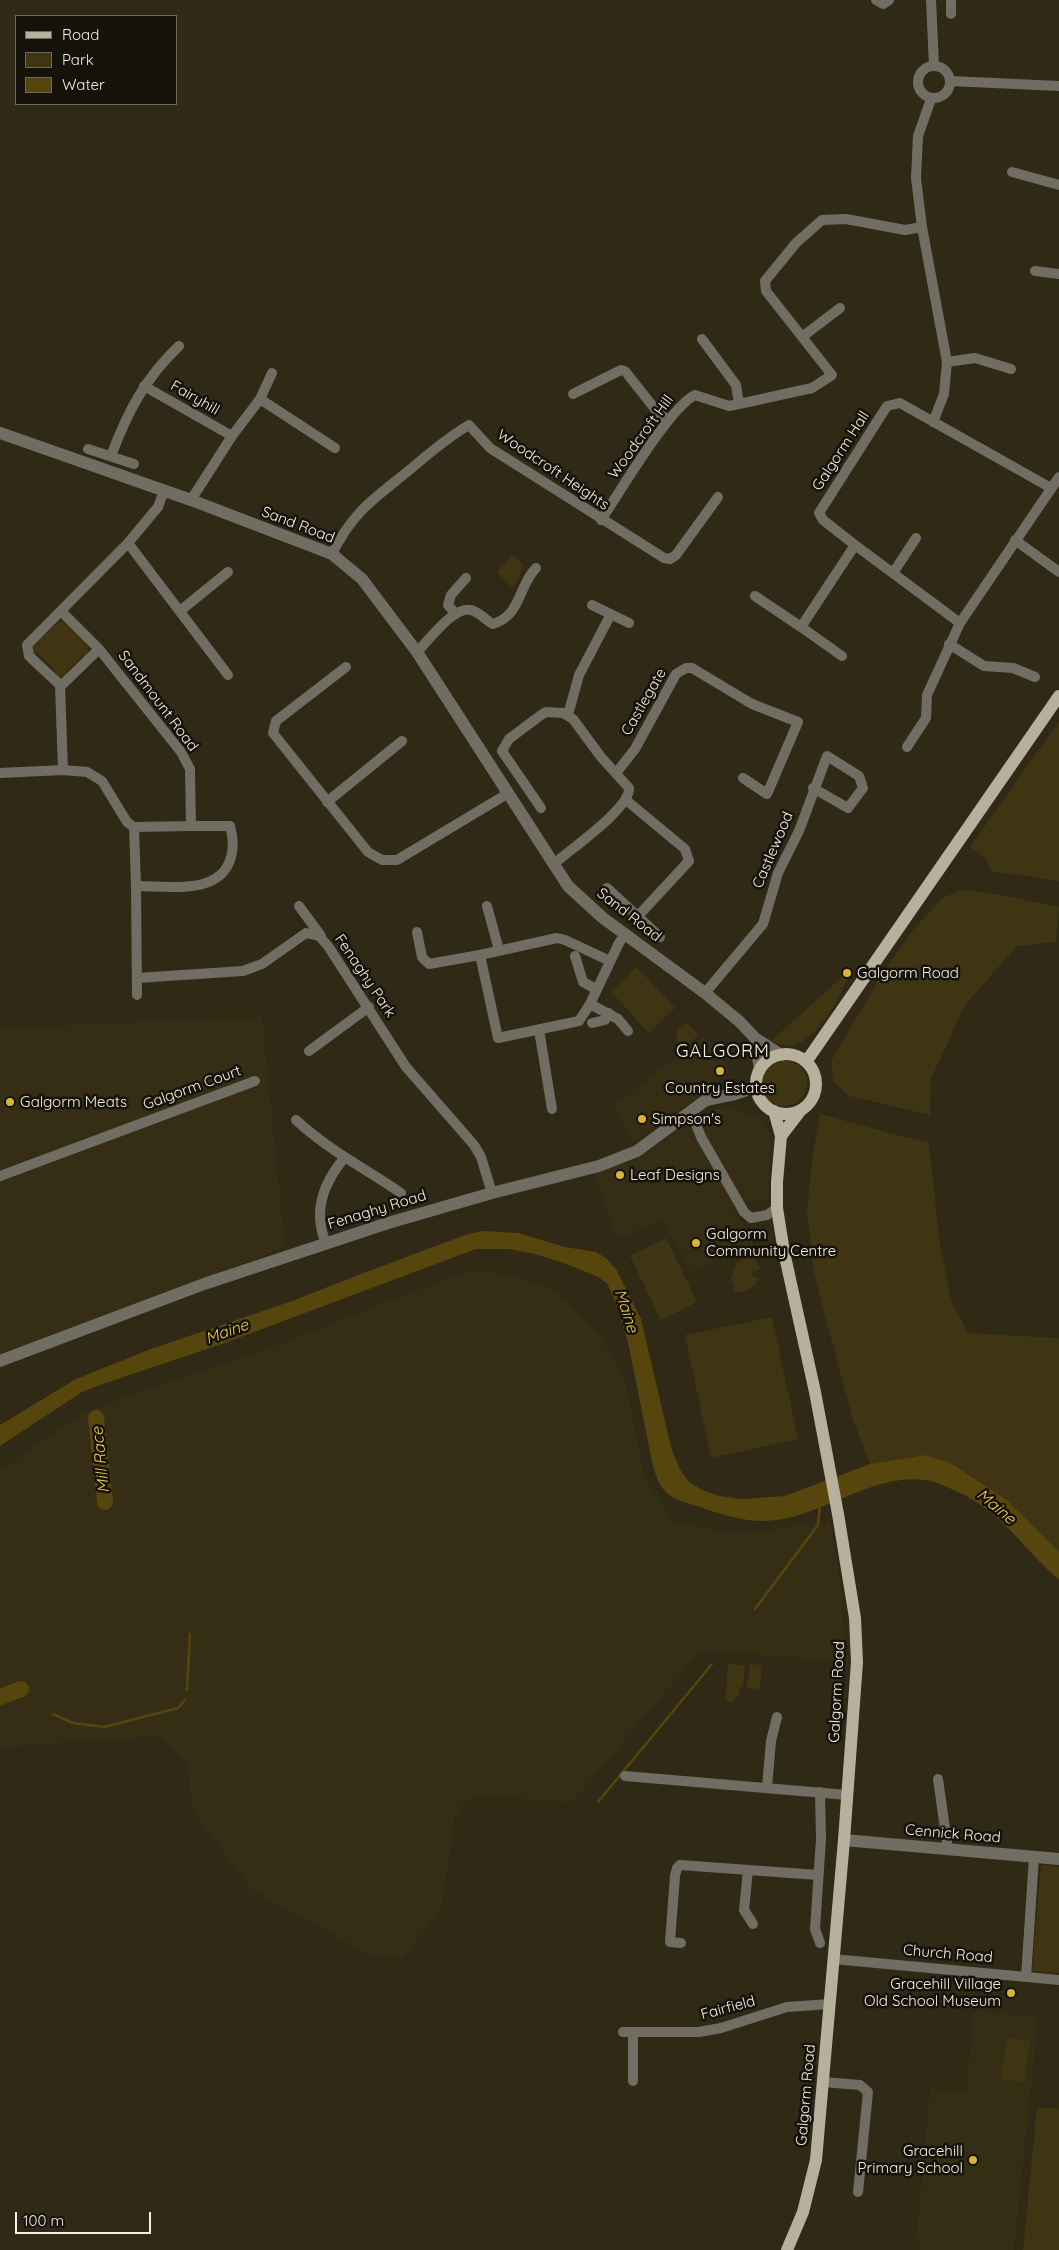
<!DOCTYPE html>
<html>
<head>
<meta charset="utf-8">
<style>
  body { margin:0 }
  #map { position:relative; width:1059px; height:2250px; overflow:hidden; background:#2f2916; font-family:Quicksand,sans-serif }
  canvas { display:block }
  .legend { position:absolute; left:15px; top:15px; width:162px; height:90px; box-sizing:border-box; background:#15120a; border:1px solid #6e6a61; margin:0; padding:6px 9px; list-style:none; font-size:15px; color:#f3efe4 }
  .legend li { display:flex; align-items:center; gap:10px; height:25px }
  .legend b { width:25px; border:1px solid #6e6a61 }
  .scale { position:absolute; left:15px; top:2212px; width:136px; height:22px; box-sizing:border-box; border:2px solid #f3efe4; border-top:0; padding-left:6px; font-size:15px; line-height:18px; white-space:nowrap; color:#f3efe4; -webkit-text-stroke:4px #15120a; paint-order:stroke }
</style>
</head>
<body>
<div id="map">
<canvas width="1059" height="2250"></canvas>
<ul class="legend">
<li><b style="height:6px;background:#b6b09d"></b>Road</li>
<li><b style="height:14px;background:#403512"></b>Park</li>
<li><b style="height:14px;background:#56460e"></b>Water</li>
</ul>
<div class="scale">100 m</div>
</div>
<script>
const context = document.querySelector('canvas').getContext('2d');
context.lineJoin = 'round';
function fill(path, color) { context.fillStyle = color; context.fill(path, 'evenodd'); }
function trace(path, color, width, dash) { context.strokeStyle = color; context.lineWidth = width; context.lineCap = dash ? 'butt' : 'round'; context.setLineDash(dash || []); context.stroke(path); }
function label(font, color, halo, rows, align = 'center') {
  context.font = font + ' Quicksand,sans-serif'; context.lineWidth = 5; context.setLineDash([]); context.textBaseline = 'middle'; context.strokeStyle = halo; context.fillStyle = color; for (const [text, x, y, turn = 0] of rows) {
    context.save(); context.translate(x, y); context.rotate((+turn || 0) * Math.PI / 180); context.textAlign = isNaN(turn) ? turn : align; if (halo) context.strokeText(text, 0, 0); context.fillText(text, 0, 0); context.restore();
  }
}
const built = new Path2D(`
  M262,1017L285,1247L110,1315L0,1354V1028Z
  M704,1035L731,1069L702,1094L633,1142L615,1106Z
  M726,1107L763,1120L771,1133L768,1202L747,1199L733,1208L754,1245L724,1261L721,1257L692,1273L672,1236L660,1220L617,1240L595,1173L639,1158L682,1126L708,1111Z
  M469,1272L497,1273L520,1278L550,1288L567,1300L601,1338L624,1375L644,1475L673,1522L741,1534L830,1521L842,1594L844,1661L694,1650L696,1656L574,1800L568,1802L478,1796L463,1804L455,1817L441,1910L403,1958L368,1954L253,1891L193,1811L187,1762L161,1736L0,1747V1471L84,1412L311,1333L389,1300Z
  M974,2010L1038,2018L1014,2250H921V2244L916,2243L930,2089L966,2091Z`);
const green = new Path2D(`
  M513,555L523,564L518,581L512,587L497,572Z
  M60,621L67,623L88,644V652L86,656L83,655L66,672L65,677L59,678L55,674V670L38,653L35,655L31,648Z
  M1059,721V881L991,871L985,858L970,847Z
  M961,890L985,892L1059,907L1056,942L1017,946L965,1005L931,1079L930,1115L849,1096L833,1081L831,1061L882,974L915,927L943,898Z
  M637,967L675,1008L649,1033L611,992Z
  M842,977L847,980C838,1002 816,1042 790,1046C783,1047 777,1043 771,1041Z
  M686,1022L699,1035L684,1048L677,1041V1029Z
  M761 1083a23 23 0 1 1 46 0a23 23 0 1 1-46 0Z
  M820,1114C856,1123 892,1135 929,1142L939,1238L951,1301L968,1333L1057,1338L1059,1340V1552L1007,1500L949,1462L924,1455L870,1464L852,1417L814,1274L807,1210L813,1154Z
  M666,1238L697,1302L661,1320L630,1256Z
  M753,1254L760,1269L750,1274L759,1279C754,1287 745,1294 735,1292L731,1279L736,1263Z
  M772,1317L798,1439L711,1458L685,1335Z
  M728,1664L745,1665L743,1687H739V1697H734V1702L725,1701Z
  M750,1664L762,1665L760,1689L747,1688Z
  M1041,1865L1059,1867V1973L1032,1971Z
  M1007,2037L1030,2041L1024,2082L1001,2079Z
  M1037,2107L1059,2109V2250H1023Z`);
const water = new Path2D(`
  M483,1231L518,1233L565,1247L596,1252L606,1258L616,1269L641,1319L672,1451L681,1471L689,1482L702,1490L719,1496L743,1499L785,1496L870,1464L924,1455L949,1462L1007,1500L1059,1552V1580C1022,1548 1003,1512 956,1491C947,1487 935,1481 924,1480C868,1473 815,1523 760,1521C740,1520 719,1514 700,1507C671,1498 662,1497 653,1466L628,1342L617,1306L607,1283L598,1277L564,1263L535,1254L509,1249H476L222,1344L100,1385L82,1392L0,1446V1425L76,1379L151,1349L292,1301L361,1274L465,1235Z`);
const stream = new Path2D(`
  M755,1609L818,1525L820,1506
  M187,1690L190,1634
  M53,1714L73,1723L104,1727L178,1708L185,1700
  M598,1802L712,1664`);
const river = new Path2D(`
  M96,1418L105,1502
  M0,1697L21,1689`);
const minor = new Path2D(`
  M876,0L883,4L889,0
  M931,0L934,66
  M951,0V14
  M918 82a16 16 0 1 1 32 0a16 16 0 1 1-32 0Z
  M950,81L1059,86
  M931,99L918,136L916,178L922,227L947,362L944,394L933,422
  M1012,172L1059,185
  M1035,271L1059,274
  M802,337L840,308
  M702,339L736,385L739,404
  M947,362L975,358L1011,369
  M144,386L232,436
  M573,394L621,370L625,371L655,409L668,421
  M260,399L335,448
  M88,449L134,464
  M111,456C127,413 145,378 179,346
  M191,500L232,436L260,399L272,373
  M601,520C620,492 669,408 695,395L729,406L739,404L812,388L832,375L766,291L765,281L796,243L822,220L846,219L905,230L922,227
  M1015,540L1059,572
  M128,543L228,675
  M332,554C354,509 376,498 413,467C431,452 448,437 469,425L490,448L664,558L670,559L676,555L718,497
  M893,573L916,538
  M755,596L801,627L855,545
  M592,605L629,623
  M61,611L99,649L181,752L190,769L191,826H230C233,836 234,846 231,857C221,896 168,886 136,886L137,995
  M180,611L228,572
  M455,613L448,605L451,595L466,578
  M960,623L855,545L823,520L819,513L887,406L900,403L1051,488
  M801,627L842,656
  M949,644L984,666L1013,668L1035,677
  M99,649L63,684L60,685L29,656L27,645L128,543L158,507L164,491
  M417,652C428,641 454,606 470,610C479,611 485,620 493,624C521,616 518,586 536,568
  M346,667L276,721L273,733L368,852L382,860H397L507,794
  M60,685L63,770
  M568,715L579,675L611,614
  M907,747L926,718L927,695L960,623L1059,477
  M0,773L63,770L87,772L102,781L127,822L134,827L191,826
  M616,773L635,749L676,674L686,668H692L752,704L798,722L767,794L743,778
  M626,800L685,849L689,861L638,916
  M327,802L402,741
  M541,808L502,751L509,739L541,715L546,712L563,713L573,719L601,757L629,788C631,808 569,850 554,864
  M134,827L136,886
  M607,888L660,937
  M299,906L321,936
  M487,906L499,950
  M417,932L422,957L429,964L480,955L557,938L565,940L610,961
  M480,955L498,1038L579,1021L590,1004L619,943L625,934
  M575,956L583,982L596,989
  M137,978L243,971L262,964L306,933L319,936L328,946L406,1067L474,1145L481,1157L492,1193
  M705,993L763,924L778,873L799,831L827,756L859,776L863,788L848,808L813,788
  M590,1004L618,1019L628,1031
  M592,1023L605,1020L609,1013
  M539,1030L552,1109
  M309,1051L369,1007
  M691,1111L701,1137L744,1212L751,1218L767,1215L777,1208
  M296,1120C327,1149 366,1169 401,1193
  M0,1176L255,1081
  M326,1243C312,1211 324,1182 345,1157
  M625,1776L847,1795
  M938,1779L948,1850
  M767,1787L771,1741L777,1717
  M748,1870L744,1910L753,1924
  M681,1943L670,1942L675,1876L677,1868L680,1865L818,1875
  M820,1943L815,1929L821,1839L820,1792
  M833,1959L1059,1980
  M1026,1977L1034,1857
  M623,2032H699L721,2028L787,2007L830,2004
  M633,2081V2032
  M823,2082L860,2085L868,2092L858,2192`);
const tertiary = new Path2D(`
  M0,433L191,500L332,554L362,579L417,652L568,886L603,918L705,993L740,1022L755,1038L781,1055
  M755,1038L760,1070
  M0,1361L204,1284L388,1223L492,1193L599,1166L637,1151L706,1100L735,1094L756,1087
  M844,1840L1059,1859`);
const primary = new Path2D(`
  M756 1084a30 30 0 1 1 60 0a30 30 0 1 1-60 0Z
  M806,1062L1059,696
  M774,1111L781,1136L777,1182V1208L784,1252L815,1392L838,1514L855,1618L857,1662L844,1840L816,2160L803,2212L787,2250
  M781,1136L801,1110`);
const markers = [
  [847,973,5,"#d9b434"],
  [720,1071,5,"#d9b434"],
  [10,1102,5,"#d9b434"],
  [642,1119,5,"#d9b434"],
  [620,1175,5,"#d9b434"],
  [696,1243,5,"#d9b434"],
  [1011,1993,5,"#d9b434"],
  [973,2160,5,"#d9b434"]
];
const streetNames = [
  ["Fairyhill",195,398,30],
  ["Woodcroft Hill",641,437,-54],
  ["Galgorm Hall",841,451,-57],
  ["Woodcroft Heights",553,470,34],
  ["Sand Road",298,525,21],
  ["Sandmount Road",158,701,53],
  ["Castlegate",644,702,-60],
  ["Castlewood",773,850,-67],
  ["Sand Road",629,915,38],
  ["Fenaghy Park",365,976,56],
  ["Galgorm Court",192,1088,-20],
  ["Fenaghy Road",377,1210,-17],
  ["Galgorm Road",837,1692,-87],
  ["Cennick Road",953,1834,5],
  ["Church Road",948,1954,5],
  ["Fairfield",728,2008,-15],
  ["Galgorm Road",806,2095,-85]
];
const poiNames = [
  ["Galgorm Road",857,973],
  ["Country Estates",720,1088,"center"],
  ["Galgorm Meats",20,1102],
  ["Simpson's",652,1119],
  ["Leaf Designs",630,1175],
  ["Galgorm",706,1234],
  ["Community Centre",706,1251],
  ["Gracehill Village",1001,1984,"right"],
  ["Old School Museum",1001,2001,"right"],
  ["Gracehill",963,2151,"right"],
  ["Primary School",963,2168,"right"]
];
const waterNames = [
  ["Maine",626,1311,72],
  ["Maine",227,1332,-20],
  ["Mill Race",101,1460,-96],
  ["Maine",996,1507,40]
];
const quarterNames = [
  ["GALGORM",723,1052]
];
fill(built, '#362e14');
fill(green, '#403512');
fill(water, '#56460e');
trace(stream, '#56460e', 2.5);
trace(river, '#56460e', 16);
trace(minor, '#706d63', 10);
trace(tertiary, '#706d63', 12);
trace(primary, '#b6b09d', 12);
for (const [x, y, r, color] of markers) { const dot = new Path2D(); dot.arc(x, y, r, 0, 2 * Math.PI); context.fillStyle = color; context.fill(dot); trace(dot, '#15120a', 2); }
label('15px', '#f3efe4', '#15120a', streetNames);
label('15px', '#f3efe4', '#15120a', poiNames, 'left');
label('italic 16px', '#f5cd45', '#15120a', waterNames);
context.letterSpacing = '1px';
label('18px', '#f3efe4', '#15120a', quarterNames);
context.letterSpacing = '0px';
</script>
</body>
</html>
